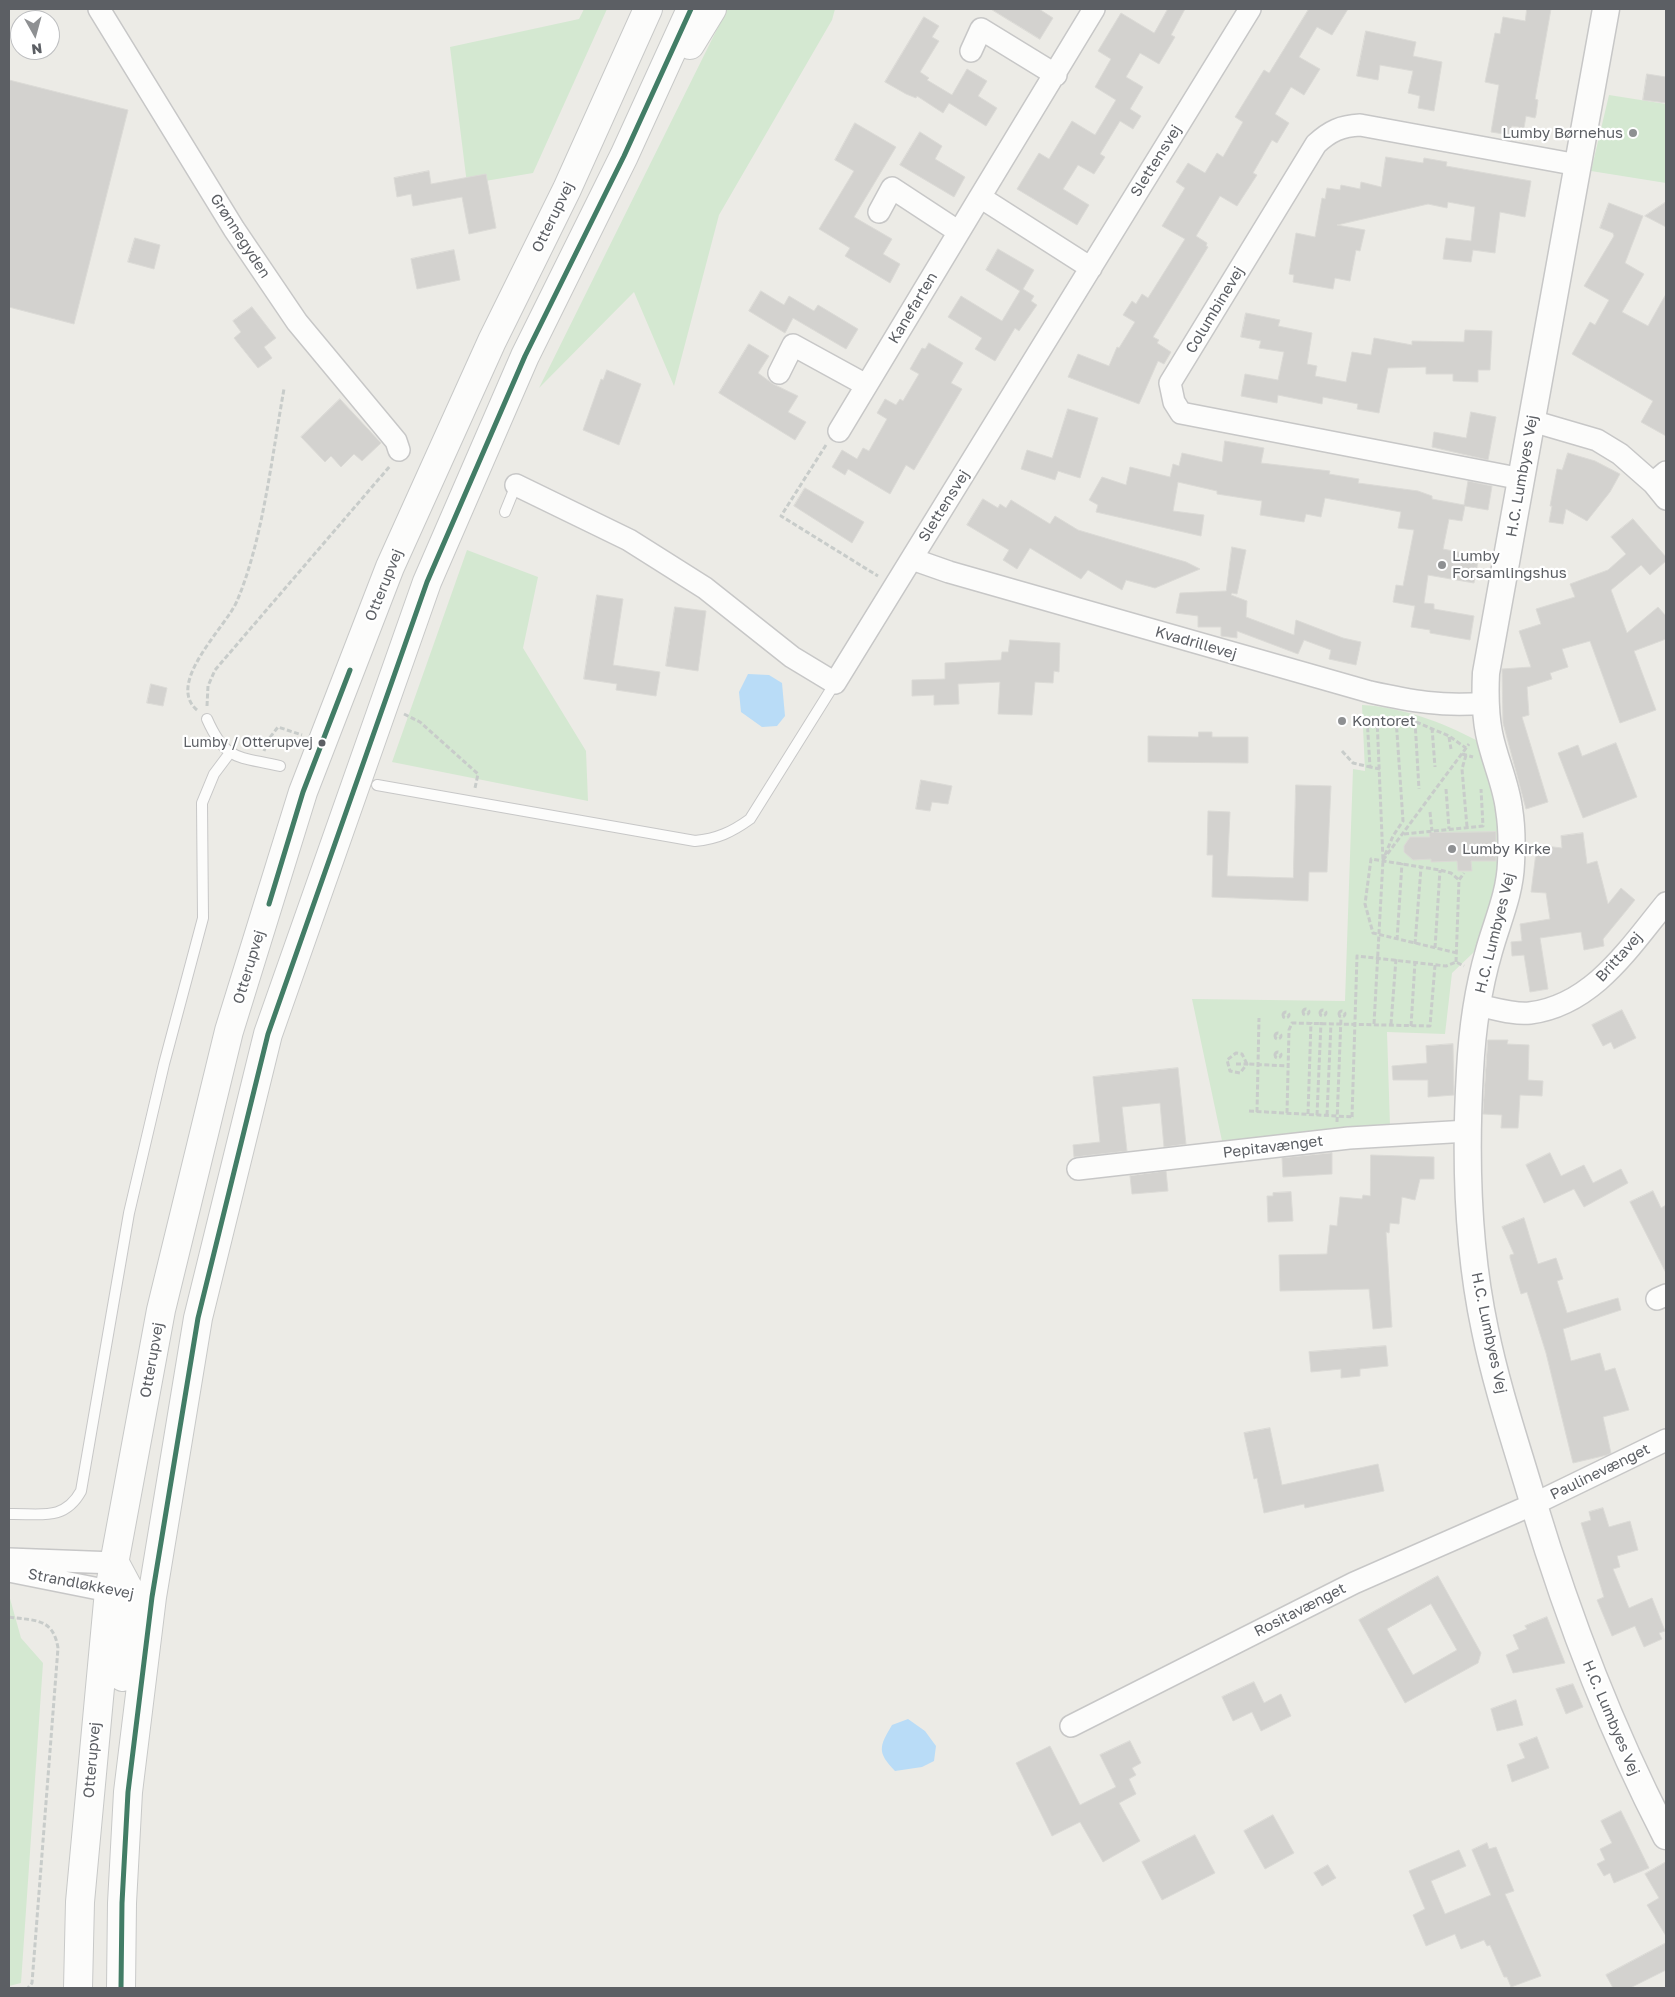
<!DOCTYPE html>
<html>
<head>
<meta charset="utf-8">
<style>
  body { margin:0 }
  #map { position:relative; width:1675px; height:1997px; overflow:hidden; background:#ecebe6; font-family:"Golos Text",sans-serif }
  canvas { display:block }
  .frame { position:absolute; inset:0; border:10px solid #5c5f64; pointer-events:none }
  .north { position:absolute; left:10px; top:10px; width:50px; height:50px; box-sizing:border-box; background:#fff; border:1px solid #bebfc1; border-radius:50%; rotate:173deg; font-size:14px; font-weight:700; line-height:20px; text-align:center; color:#5c5f64 }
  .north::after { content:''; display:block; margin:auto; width:18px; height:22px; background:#8e9092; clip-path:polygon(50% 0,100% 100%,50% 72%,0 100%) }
</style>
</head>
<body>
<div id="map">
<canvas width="1675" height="1997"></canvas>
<div class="frame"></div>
<div class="north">N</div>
</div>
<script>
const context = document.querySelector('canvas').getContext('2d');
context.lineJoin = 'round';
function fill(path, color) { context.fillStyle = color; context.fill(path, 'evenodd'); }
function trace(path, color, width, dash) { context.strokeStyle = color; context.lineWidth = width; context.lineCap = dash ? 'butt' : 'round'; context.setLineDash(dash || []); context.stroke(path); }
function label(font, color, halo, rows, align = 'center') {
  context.font = font + ' "Golos Text",sans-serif'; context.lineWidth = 4.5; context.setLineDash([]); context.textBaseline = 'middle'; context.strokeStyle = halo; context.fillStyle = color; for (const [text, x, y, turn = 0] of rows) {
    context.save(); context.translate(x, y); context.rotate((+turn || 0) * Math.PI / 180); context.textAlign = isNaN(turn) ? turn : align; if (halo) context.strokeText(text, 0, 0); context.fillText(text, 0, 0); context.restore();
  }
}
const green = new Path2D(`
  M584,9H607L533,173L467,184L450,47L579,19Z
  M727,9H835L832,20L719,215L674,386L634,292L539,388Z
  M1609,95L1666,104V183L1591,171Z
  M467,550L538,577L523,648L586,751L588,801L392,762Z
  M1362,705C1401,707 1442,722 1476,740L1490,781L1503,831V862L1487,931L1473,953L1452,973L1445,1034L1387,1032L1390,1126L1222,1141L1192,999L1345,1001L1353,769L1365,771Z
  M9,1595L21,1638L43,1663L21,1983L9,1986Z`);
const water = new Path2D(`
  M748,674L769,675L782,683L785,716L777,726L762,727L741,712L739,692Z
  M908,1719L925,1731L936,1746L934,1761L922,1767L895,1771C877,1752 879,1747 892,1725Z`);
const building = new Path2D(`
  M991,9H1039L1053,18L1040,39Z
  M1168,9H1185L1171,35L1175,37L1159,64L1140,53L1126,77L1143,87L1130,109L1141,116L1133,129L1120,121L1100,154L1105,157L1094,174L1078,165L1063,189L1089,205L1077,225L1017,189L1039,153L1049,159L1072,121L1095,135L1116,100L1095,87L1111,59L1098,51L1121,13L1154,33Z
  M1309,9H1348L1332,35L1317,27L1299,57L1320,69L1304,95L1291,87L1275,114L1289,123L1277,143L1272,140L1253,173L1257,175L1237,206L1220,196L1196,236L1207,243L1206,246L1208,247L1153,337L1159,340L1157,343L1171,352L1164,364L1158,361L1139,404L1068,377L1078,354L1109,366L1117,347L1119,348L1135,322L1123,315L1132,301L1136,304L1142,294L1148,298L1185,239L1162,226L1185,188L1176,182L1188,163L1205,173L1217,153L1223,157L1243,122L1235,117L1264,70L1269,73Z
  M1527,9H1551L1535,99L1538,100L1536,115L1535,118L1526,116L1524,128L1512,126L1510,135L1491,132L1499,85L1485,82L1495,33L1500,34L1503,17L1525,21Z
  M924,17L939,26L932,37L939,41L920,72L929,78L927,80L952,95L967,69L987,81L978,96L997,108L986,126L949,103L943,113L917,96L916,98L906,94L885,82Z
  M1366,31L1416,42L1413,56L1442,62L1434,111L1418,108L1420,96L1408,93L1413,71L1380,65L1378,80L1357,76Z
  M1647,74L1666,77V103L1643,100Z
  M9,80L128,110L74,324L9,307Z
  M855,123L896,147L854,217L892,239L883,254L900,264L890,283L845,256L850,248L819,229L854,171L835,160Z
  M920,132L942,146L935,159L965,177L954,197L900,165Z
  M1386,157L1423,163L1424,158L1447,162L1446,166L1531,181L1525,217L1500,212L1495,253L1473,250L1471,262L1443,259L1446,238L1471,241L1475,207L1448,202L1447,208L1428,204L1337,225L1365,230L1360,251L1356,250L1350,281L1335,278L1333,289L1293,282L1294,275L1289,274L1296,233L1315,237L1322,198L1325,199L1327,188L1340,190L1341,185L1360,189L1361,182L1381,187Z
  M429,171L431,184L486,174L496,228L469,234L462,197L413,206L411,194L397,197L394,178Z
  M1666,202V227L1645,216Z
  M1609,203L1643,216L1625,263L1644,274L1622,312L1648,326L1666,294V436L1641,422L1653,401L1572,354L1590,322L1595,325L1609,300L1584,286L1614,236L1613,233L1600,228Z
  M135,238L160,245L154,269L128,262Z
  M998,249L1034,270L1023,289L1034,296L1031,301L1037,305L1019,331L1015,328L995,361L975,349L982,338L948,317L961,296L1002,321L1020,291L986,270Z
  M454,250L460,280L417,289L411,259Z
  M761,291L784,305L789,296L814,311L818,305L858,329L846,349L793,318L785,333L749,311Z
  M252,307L276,338L264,347L272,358L258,368L234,338L241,332L233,321Z
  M1246,313L1280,320L1278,326L1312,333L1307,364L1317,366L1315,376L1346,382L1352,352L1371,355L1374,338L1412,345V341L1464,342L1465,330L1492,331L1490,370H1478V382L1453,381V374H1426V367L1388,368L1379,413L1357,409L1358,404L1323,397L1322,404L1278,395L1277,403L1241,396L1245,374L1278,380L1284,352L1259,348L1261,341L1241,337Z
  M929,343L963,363L951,383L962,389L914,470L906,465L890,494L848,469L845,475L832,467L842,450L857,459L863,448L869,451L887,419L877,413L885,399L896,405L900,399L903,401L919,374L910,369L922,348L925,349Z
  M749,344L769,356L758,373L773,384L798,396L788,412L806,422L795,440L719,393Z
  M607,370L641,384L619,445L583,430L601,379L603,380Z
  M340,399L381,443L362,461L354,454L341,467L331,456L325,462L301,437Z
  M1068,409L1098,418L1080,478L1058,471L1055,480L1021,469L1027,450L1052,458Z
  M1471,412L1496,417L1488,460L1432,447L1434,432L1466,438Z
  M1225,441L1264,448L1261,463L1330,471L1329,474L1359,479L1358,483L1418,491L1432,496V499L1464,505L1468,481L1492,486L1488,510L1465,506L1462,521L1449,519L1443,549L1479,556L1474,583L1428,575L1424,603L1434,604V609L1474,616L1470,640L1430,633V630L1411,627L1415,606L1393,602L1396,585L1403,586L1414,530L1398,528L1401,512L1325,498L1321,517L1306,514L1304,522L1260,515L1262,501L1217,494V491L1178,482L1173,511L1204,515L1201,536L1096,512L1098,505L1089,500L1102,477L1126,485L1130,467L1170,477L1173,464L1179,466L1182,453L1222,462Z
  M1568,453L1595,461L1620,474L1610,492L1587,521L1566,509L1563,524L1549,522L1552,506H1550L1557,469L1562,470Z
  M805,488L864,522L852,543L794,506Z
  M983,499L998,508L1000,504L1006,508L1011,500L1050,524L1055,516L1078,530L1186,562L1200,569L1155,588L1126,580L1122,590L1088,570L1081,579L1030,548L1017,569L1003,560L1009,550L967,525Z
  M1633,519L1666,557V561L1650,575L1641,565L1611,590L1627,633L1658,607L1666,616V639L1634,651L1656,710L1620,723L1590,641L1562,649L1568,667L1550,673L1552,679L1527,687L1529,715L1522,717L1548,802L1526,809L1503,723L1502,669L1531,667L1519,631L1541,624L1536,609L1575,597L1570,584L1608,570L1626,554L1611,537Z
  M1232,547L1246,550L1237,594L1232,593L1231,595L1247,601L1246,617L1294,635L1296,620L1343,638L1361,642L1356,665L1329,659L1331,650L1304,640L1298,654L1237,631V638L1221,636V627H1198V616L1176,613L1180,593L1226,591Z
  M597,595L623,599L613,665L660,672L656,696L616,690L617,684L584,679Z
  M675,607L706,611L698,671L666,666Z
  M1010,640L1060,643L1059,672L1054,671L1053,683L1035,682L1032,715L998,714L1000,682L958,684L959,704L934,705V695L912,696V680L945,679V663L1001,660L1002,652H1008Z
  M151,684L167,688L163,706L147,703Z
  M1199,732H1212V737H1248V763L1148,762V736L1198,737Z
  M1616,743L1637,797L1583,818L1558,753L1578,745L1582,756Z
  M921,780L952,786L948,804L932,802L930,811L916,809Z
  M1296,785L1331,786L1327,872H1309L1308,901L1212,897L1213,855H1207L1208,811L1230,812L1227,876L1293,878Z
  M1496,832V861H1471L1472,871H1458L1457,861L1431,862V859L1413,860L1404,852V846L1410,837H1430L1429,833Z
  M1583,833L1587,864L1597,861L1608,904L1621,888L1635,900L1603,939L1604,946L1584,950L1581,932L1540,938L1548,989L1530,992L1524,955L1512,956L1511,942L1522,941L1520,924L1550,919L1546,893L1531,892L1537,845L1562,848L1561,836Z
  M1622,1010L1636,1038L1614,1049L1611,1042L1603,1046L1592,1025Z
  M1488,1040H1508L1507,1044L1529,1045L1528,1080L1543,1081L1542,1096L1520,1095L1518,1128H1501L1502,1115L1483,1114Z
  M1453,1044L1454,1095L1428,1097V1080H1393L1392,1066L1427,1063L1426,1046Z
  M1178,1068L1186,1144L1164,1147L1160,1103L1122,1107L1127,1151L1074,1157L1073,1145L1100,1142L1093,1077Z
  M1332,1153V1174L1283,1177L1282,1158Z
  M1550,1153L1561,1176L1584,1165L1593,1183L1621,1169L1628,1183L1584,1207L1574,1189L1544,1203L1526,1165Z
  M1371,1155L1434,1157V1179H1420L1415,1200L1402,1197L1399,1224L1390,1223L1389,1233L1386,1232L1392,1327L1373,1329L1369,1289L1280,1291L1279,1255L1327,1254L1330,1225L1337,1226L1340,1197L1362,1199L1363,1195L1370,1196Z
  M1166,1171L1168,1191L1132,1194L1130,1176Z
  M1653,1191L1661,1208L1666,1205V1273L1630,1202Z
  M1291,1192L1293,1221L1268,1222L1267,1196H1273V1193Z
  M1524,1218L1538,1264L1556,1258L1563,1279L1557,1281L1567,1313L1618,1298L1621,1310L1563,1329L1571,1361L1600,1353L1605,1371L1615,1368L1629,1410L1603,1417L1611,1453L1607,1455L1573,1463L1546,1353L1527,1292L1521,1294L1510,1258V1255L1514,1254L1502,1227Z
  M1386,1346L1388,1366L1360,1369V1376L1341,1378V1369L1311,1372L1309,1352Z
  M1270,1428L1282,1485L1378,1464L1384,1491L1305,1508L1304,1504L1264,1513L1257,1478L1254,1479L1244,1433Z
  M1603,1508L1609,1527L1630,1521L1638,1550L1617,1556L1620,1567L1613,1569L1629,1608L1652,1598L1665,1631L1659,1633L1662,1639L1644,1647L1635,1626L1612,1636L1597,1600L1604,1597L1581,1523L1591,1520L1589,1512Z
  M1438,1576L1481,1653L1478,1663L1405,1703L1359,1620ZM1431,1604L1457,1650L1413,1675L1387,1629Z
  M1547,1617L1565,1663L1513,1673L1506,1655L1519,1649L1513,1635L1527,1629L1525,1626Z
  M1254,1682L1264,1703L1281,1694L1291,1716L1261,1731L1252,1712L1233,1721L1222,1697Z
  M1573,1684L1583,1707L1566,1714L1556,1689Z
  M1516,1700L1523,1725L1497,1731L1491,1709Z
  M1537,1737L1549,1768L1512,1782L1507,1765L1525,1758L1519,1744Z
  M1130,1741L1141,1763L1132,1768L1136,1775L1129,1779L1136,1794L1119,1803L1140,1841L1103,1862L1080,1822L1052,1836L1016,1763L1050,1746L1080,1805L1116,1787L1100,1755Z
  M1621,1811L1649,1868L1614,1883L1610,1873L1604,1876L1597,1864L1605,1860L1600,1849L1612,1843L1601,1821Z
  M1273,1815L1294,1853L1265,1869L1244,1831Z
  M1195,1835L1215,1873L1162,1900L1142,1862Z
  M1487,1843L1489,1849L1496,1847L1514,1891L1505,1894L1541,1976L1511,1987L1507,1977H1504L1490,1945L1487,1946L1484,1940L1461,1949L1455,1934L1426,1946L1413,1915L1425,1909L1409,1871L1459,1850L1466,1866L1431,1881L1445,1914L1491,1895L1472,1850Z
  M1666,1862V1936L1647,1905L1659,1898L1645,1874Z
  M1328,1865L1336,1878L1322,1886L1314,1873Z
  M1666,1943V1970L1630,1988H1613L1606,1975Z`);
const path = new Path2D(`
  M826,445L781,516L878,576
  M207,706L208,686L215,670L390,466
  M197,710C165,683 226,627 237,601C263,540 272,455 284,389
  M404,714L420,722L478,774L475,788
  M1415,721L1419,789
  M1416,722L1449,736L1466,748
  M1432,728L1435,767
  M1449,737L1451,749
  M264,751L268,740L278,727L302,735
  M1342,751L1353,763L1370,767
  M1462,754L1473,757
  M1466,755L1462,769L1467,827
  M1380,769L1370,767L1367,718H1395
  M1446,789L1449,829
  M1430,812L1432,831
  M1404,834L1483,826L1481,789
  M1385,855L1393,836L1403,821L1396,718
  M1383,860L1469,744
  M1397,940L1402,863
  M1415,944L1421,868
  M1435,948L1440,870
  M1457,953L1373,933L1365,904L1371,859L1440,870L1451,873L1459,880
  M1456,962L1459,880L1464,873
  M1303 1012a3 3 0 1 1 6 0a3 3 0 1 1-6 0Z
  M1320 1013a3 3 0 1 1 6 0a3 3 0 1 1-6 0Z
  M1339 1014a3 3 0 1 1 6 0a3 3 0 1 1-6 0Z
  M1283 1015a3 3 0 1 1 6 0a3 3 0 1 1-6 0Z
  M1374,1024L1383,860L1377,718
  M1391,1024L1396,959
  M1411,1026L1415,962
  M1275 1036a3 3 0 1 1 6 0a3 3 0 1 1-6 0Z
  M1275 1055a3 3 0 1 1 6 0a3 3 0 1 1-6 0Z
  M1236,1064H1247L1240,1073L1230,1071L1227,1060L1236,1053L1242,1054L1247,1064L1288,1066
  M1249,1111L1354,1117
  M1257,1112L1259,1018
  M1287,1113L1289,1030L1292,1023L1430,1026L1435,965
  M1308,1114L1311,1022
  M1317,1115L1321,1022
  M1327,1115L1331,1023
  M1352,1117L1357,956L1446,966L1456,962L1464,966
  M1337,1122L1341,1017
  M9,1617C34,1621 53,1617 58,1648L32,1983L28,1988`);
const service = new Path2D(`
  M505,512L516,485
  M207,719C226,762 238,756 280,766
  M377,785L695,841C717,839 732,832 750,819L835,683
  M9,1514C39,1513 64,1522 81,1491L129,1213L164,1064L203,918L202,803L214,774L229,754`);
const minor = new Path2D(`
  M99,9L234,229L297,322L396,441L399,450
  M971,51L981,29L1056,75
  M980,197L1094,9
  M879,212L892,188L959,232
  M779,373L793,345L866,385
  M1532,421L1597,440L1620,454L1653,483L1666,472
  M839,431L980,197L1091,268
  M1522,479L1181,413L1174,402L1170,383L1316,144C1330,131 1341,126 1360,125L1578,165
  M1653,483L1666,499
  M516,485L629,540L705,588L792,657L835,683L1250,9
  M912,559L949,572L1370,692C1411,701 1443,707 1485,703
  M1477,1005C1493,1008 1514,1015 1530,1013C1593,1005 1629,948 1666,903
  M1078,1169L1349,1138L1468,1131
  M1657,1299L1666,1295
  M9,1559L115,1563
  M9,1571L124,1594
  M1071,1726L1354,1583L1534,1504L1666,1440`);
const tertiary = new Path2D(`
  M1606,9L1486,673C1485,694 1485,713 1489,733C1494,759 1506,783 1509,809C1512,827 1512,845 1511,863C1510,894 1497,922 1489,951C1478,989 1472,1031 1470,1071C1465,1157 1467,1246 1485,1330C1497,1389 1517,1447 1534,1505C1569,1621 1610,1728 1666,1836`);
const secondary = new Path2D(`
  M690,45L712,9
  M115,1563L132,1595L123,1677
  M78,1988L80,1902L109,1591L161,1310L229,1031L303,792L390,567L492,341L567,189L648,9
  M121,1988L122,1903L128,1792L152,1597L198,1318L268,1034L427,582L525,356L624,156L691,9`);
const bus1 = new Path2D(`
  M269,904L303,792L350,670
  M121,1988L122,1903L128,1792L152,1597L198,1318L268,1034L427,582L525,356L624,156L691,9`);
const markers = [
  [1633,133,5,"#8e9092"],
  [1442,565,5,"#8e9092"],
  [1342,721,5,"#8e9092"],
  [322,743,4.5,"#5c5f64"],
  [1452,849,5,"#8e9092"]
];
const busNames = [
  ["Lumby / Otterupvej",313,743]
];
const poiNames = [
  ["Lumby Børnehus",1623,133,"right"],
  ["Lumby",1452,556],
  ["Forsamlingshus",1452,573],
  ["Kontoret",1352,721],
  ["Lumby Kirke",1462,849]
];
const streetNames = [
  ["Slettensvej",1156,161,-58],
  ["Otterupvej",553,217,-64],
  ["Grønnegyden",240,236,57],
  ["Kanefarten",913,308,-59],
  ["Columbinevej",1215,310,-59],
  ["H.C. Lumbyes Vej",1522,476,-80],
  ["Slettensvej",944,506,-58],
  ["Otterupvej",384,585,-68],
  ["Kvadrillevej",1196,643,16],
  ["H.C. Lumbyes Vej",1495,933,-76],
  ["Brittavej",1619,957,-48],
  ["Otterupvej",249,967,-73],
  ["Pepitavænget",1273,1147,-7],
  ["H.C. Lumbyes Vej",1489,1333,78],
  ["Otterupvej",152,1360,-80],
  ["Paulinevænget",1600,1472,-26],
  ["Strandløkkevej",81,1584,11],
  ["Rositavænget",1300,1610,-27],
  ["H.C. Lumbyes Vej",1611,1718,67],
  ["Otterupvej",92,1760,-85]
];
fill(green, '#d4e8d1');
fill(water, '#b9dcf7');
fill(building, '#d3d2cf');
trace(building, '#dbdad6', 1);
trace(service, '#c7c7c7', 12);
trace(minor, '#c7c7c7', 24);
trace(tertiary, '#c7c7c7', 29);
trace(secondary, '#c8c9c8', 30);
trace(path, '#c8ccca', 3, [5, 2.5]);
trace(service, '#fcfcfb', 10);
trace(minor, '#fcfcfb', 21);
trace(tertiary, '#fcfcfb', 26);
trace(secondary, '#fcfcfb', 28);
trace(bus1, '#427d66', 5);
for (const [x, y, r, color] of markers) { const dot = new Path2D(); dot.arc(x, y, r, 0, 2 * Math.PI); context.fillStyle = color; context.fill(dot); trace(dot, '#fff', 2); }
label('14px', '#5c5f64', '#fff', busNames, 'right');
label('15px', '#5c5f64', '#fff', poiNames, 'left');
label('15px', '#5c5f64', '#fff', streetNames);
</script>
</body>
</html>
